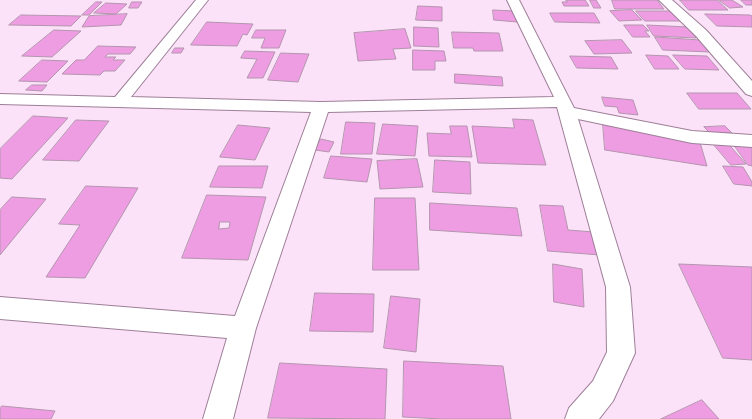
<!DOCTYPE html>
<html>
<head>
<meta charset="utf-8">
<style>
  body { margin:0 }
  canvas { display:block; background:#fce2f8 }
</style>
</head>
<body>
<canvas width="752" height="419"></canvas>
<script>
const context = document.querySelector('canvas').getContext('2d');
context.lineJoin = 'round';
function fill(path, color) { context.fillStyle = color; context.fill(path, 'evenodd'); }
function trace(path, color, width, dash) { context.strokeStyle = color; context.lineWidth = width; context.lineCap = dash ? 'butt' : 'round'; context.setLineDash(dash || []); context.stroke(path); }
const building = new Path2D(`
  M566,0H585L589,6H564L562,2H567Z
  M590,0H596L601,8H594Z
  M612,0H657L664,9H615Z
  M680,0H717L728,10H689Z
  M719,0H732L743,7L730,8Z
  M741,0H752V5H746Z
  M96,2H102L89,15H82Z
  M132,2H142L138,8H129Z
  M106,3L127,4L116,14L94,13Z
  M418,6L442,7V21L416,20Z
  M493,10L515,11L517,22L494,20Z
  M632,10L642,20L619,21L610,11Z
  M636,11H671L682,21H645Z
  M550,13H594L600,23L555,22Z
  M127,14L121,25L82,27L89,16Z
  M705,14L750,15L752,16V27L717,26Z
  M21,15L81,16L71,26L9,25Z
  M207,22L253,24L247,35L243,34L237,46L191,45Z
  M624,25H643L649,31H645L650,37H633Z
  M647,25L688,27L696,38L654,36Z
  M414,27L438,28L439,47L414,46Z
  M405,29L411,48L393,49L396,59L358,61L354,33Z
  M54,30L81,31L52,57L22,56Z
  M256,30H286L279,48H261L265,38H252Z
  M452,32L499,33L503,51H474L473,48H454Z
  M655,37L700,40L709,52L663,50Z
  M622,40L632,53L594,54L585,41Z
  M98,46L136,47L130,54H108L105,57H116L113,60H125L115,71H104L100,75L62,74L76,60H84Z
  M175,48H184L181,53H172Z
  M413,50L444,51L446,61H435V70H413Z
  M245,51L275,52L263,78H247L257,59L241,58Z
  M281,53L309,54L298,82L268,80Z
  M646,55L668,56L679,69H655Z
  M673,55L707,56L719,70L685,69Z
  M570,56L611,57L618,69L577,68Z
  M42,60L68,61L47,82L19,81Z
  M455,74L502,77L503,86L455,83Z
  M32,85H47L42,91L26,90Z
  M687,93H737L751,109H699Z
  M602,97L633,100L638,115L619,113L617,107L605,106Z
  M33,116L68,118L12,179L0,178V149Z
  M513,119L533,120L546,165L478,163L472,126L514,128Z
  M76,120L109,121L79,161L43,160Z
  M346,122L375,123L372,154H341Z
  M383,124L418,126L415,156L377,154Z
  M603,124L699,139L707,166L605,150Z
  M238,125L270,128L255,160L220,157Z
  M450,126H467L472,157L429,156L427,133L451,134Z
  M725,126L732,133L711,134L704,127Z
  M321,139L334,142L329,152L315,150Z
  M710,140H725L746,164L731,165Z
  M734,145L752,146V166L748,165Z
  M331,156L372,159L367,182L324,178Z
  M417,159L423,187L380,189L377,161Z
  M435,160L470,162L471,194L433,192Z
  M219,166H268L262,188L210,187Z
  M723,166L743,167L752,182V186L734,184Z
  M86,186L138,188L85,278L46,277L80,225L59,224Z
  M207,195L266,197L248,260L182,258ZM220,222H230L229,228L219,229Z
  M12,197L46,199L0,255V210Z
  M375,198H415L419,270H373Z
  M430,203L517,208L522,236L430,230Z
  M540,205L563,206L568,230L594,232L600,255L548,251Z
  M553,264L582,269L584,307L554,302Z
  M679,264L752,267V360L723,358Z
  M315,293L374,294L373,332L310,331Z
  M391,296L420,299L416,352L384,348Z
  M404,361L503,366L511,419H442L403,417Z
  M280,363L387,369L385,419L268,418Z
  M702,400L719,419H661Z
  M2,406L55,411L51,419H0V408Z`);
const minor = new Path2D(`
  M196,0H208L131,97L321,102L554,97L507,0H519L574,108L692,131L752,135V147L692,143L578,119L630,287L635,353L613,401L599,419H565L569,408L593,381L607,352L606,287L557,107L328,112L256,328L233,419H203L227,338L0,319V297L235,316L311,112L0,104V94L115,97Z
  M659,0H672L706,30L752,81V96L746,94L696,36Z`);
fill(building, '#ee9de3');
trace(building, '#b395ae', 1);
trace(minor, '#9d7f98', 2);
fill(minor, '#fff');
</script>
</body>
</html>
